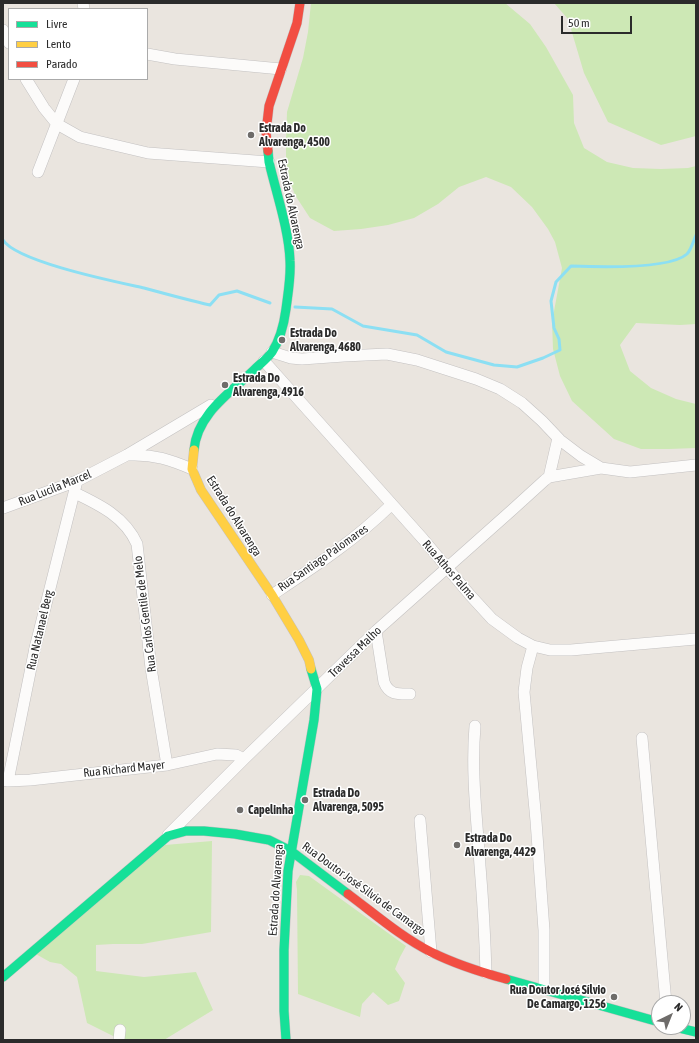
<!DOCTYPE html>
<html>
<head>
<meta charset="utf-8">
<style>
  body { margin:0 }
  #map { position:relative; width:699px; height:1043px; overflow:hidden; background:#eae5df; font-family:"Asap Condensed",sans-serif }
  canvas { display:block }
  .frame { position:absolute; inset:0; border:4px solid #2b2b2b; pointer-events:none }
  .legend { position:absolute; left:8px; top:8px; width:140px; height:72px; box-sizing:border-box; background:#fff; border:1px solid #aaa; margin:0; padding:5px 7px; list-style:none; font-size:12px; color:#2b2b2b }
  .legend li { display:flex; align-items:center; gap:8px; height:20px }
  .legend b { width:20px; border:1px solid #aaa }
  .north { position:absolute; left:651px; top:995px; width:40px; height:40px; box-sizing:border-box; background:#fff; border:1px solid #aaa; border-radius:50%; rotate:43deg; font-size:11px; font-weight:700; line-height:16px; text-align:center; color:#2b2b2b }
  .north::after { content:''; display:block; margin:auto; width:14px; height:18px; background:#6e6c6a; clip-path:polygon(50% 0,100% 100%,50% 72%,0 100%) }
  .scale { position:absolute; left:561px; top:16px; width:71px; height:18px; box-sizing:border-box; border:2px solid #2b2b2b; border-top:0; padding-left:5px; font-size:12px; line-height:14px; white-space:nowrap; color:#2b2b2b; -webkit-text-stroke:3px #fff; paint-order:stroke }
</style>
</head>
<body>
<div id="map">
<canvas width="699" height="1043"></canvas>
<div class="frame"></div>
<ul class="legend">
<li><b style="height:5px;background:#16e098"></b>Livre</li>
<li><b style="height:5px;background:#ffcf43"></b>Lento</li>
<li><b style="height:5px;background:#f24e42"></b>Parado</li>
</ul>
<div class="north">N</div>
<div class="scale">50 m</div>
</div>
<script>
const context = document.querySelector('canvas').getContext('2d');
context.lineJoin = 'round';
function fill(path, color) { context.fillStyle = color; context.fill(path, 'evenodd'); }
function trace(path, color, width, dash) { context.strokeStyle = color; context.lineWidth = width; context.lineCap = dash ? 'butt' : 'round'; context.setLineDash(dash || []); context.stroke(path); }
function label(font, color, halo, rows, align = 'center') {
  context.font = font + ' "Asap Condensed",sans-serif'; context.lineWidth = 3; context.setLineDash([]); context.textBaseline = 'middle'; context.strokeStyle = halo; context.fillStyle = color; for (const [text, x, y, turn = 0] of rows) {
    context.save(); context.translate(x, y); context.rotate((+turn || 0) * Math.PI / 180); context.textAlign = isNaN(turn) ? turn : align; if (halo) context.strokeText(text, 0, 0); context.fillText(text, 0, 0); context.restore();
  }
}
const green = new Path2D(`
  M311,3H505L530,24L546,47L573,95L574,123L584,148L607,162L633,168L661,169L688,168L696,166V324L680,325L636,323L620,345L630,371L651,388L676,399L696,404V448L669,449H641L614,439L572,401L560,376L553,349L552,322L562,268L555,242L548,229L532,207L511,187L486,177L459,187L438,204L414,218L388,225L361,229L334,231L310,218L295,195L286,170V142L287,112L303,58L308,32Z
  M554,3H696V136L661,145L608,122L584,73L568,19Z
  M212,841L211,932L142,944H113L96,945V971L144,977L196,972L213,1010L164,1040H121L87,1023L77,977L61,964L50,962L34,953L165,845Z
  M300,875L309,876L406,946L400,957L395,969L405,983L399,1001L388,1005L373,992L362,1004L360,1017L298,994L297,890L296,882Z`);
const stream = new Path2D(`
  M3,240C17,262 117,282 144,288C166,294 188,300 210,305L219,295L237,291L270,303
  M295,307L332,309L363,326L417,335L446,352L494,365L517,367L543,358L560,350L559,339L554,328L551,301L556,282L571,266C596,267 669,270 687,254C691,250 694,240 696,235`);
const street = new Path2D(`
  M83,3L84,9
  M3,30L9,43
  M147,54L175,59L281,69
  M26,79L44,108L57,124L80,137L148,153L269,162
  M38,172L74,79
  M272,352L291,358L302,359L344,356L387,354L417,360L476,379L500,389L522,403L542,421L560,440L581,456L601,468L630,472L696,465
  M264,361L423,539L470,595L492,619L518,638L533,646L550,650H571L696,639
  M130,455C153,454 171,460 192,469
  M549,477L558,438
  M75,493C100,505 125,517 137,544L151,668L167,765
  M3,508L77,481L127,455L211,405
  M272,595C314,567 354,541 391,505
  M376,631L384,682C389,695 398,694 410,694
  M533,646L527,668L524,692L536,821L544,930V990
  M475,726C471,773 477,820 480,866C483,902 485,937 486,973
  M642,738L666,1003
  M3,780L8,781L30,780L167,765L217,754L236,755L244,759
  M8,781L35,648L77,481
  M420,820L431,952
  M168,835L244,759L376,631L512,510L545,480L549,477L601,468
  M119,1040L120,1030`);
const fast = new Path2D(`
  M194,450C197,414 230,393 254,370C260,364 267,359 272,352C280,340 284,324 286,309C288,293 291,277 290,261C289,230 276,192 269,162L268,151
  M3,977L168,836L186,831H204L235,834L269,840L291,851L348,894
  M506,979L659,1022
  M675,1027L696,1032
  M286,1040L284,1011V950L288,871L314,720L317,689L311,669`);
const slow = new Path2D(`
  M194,450L192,469L201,490L272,595L299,640L309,660L311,669`);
const jam = new Path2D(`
  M268,151L266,132L269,106L297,23L300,3
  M348,894C375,914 401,937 431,952C455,964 480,972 506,979`);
const markers = [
  [251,135,4,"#6e6c6a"],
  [282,340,4,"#6e6c6a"],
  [225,385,4,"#6e6c6a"],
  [305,800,4,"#6e6c6a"],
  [240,810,4,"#6e6c6a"],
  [457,845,4,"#6e6c6a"],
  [614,997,4,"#6e6c6a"]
];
const poiNames = [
  ["Estrada Do",259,128],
  ["Alvarenga, 4500",259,142],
  ["Estrada Do",290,333],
  ["Alvarenga, 4680",290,347],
  ["Estrada Do",233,378],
  ["Alvarenga, 4916",233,392],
  ["Estrada Do",313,793],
  ["Alvarenga, 5095",313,807],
  ["Capelinha",248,810],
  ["Estrada Do",465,838],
  ["Alvarenga, 4429",465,852],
  ["Rua Doutor José Sílvio",606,990,"right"],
  ["De Camargo, 1256",606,1004,"right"]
];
const streetNames = [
  ["Estrada do Alvarenga",291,204,78],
  ["Rua Lucila Marcel",55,488,-22],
  ["Estrada do Alvarenga",234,516,58],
  ["Rua Santiago Palomares",323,558,-35],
  ["Rua Athos Palma",449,570,49],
  ["Rua Carlos Gentile de Melo",145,614,-97],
  ["Rua Natanael Berg",40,630,-77],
  ["Travessa Malho",355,652,-44],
  ["Rua Richard Mayer",124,769,-6],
  ["Rua Doutor José Silvio de Camargo",364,889,36],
  ["Estrada do Alvarenga",276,890,-86]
];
fill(green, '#cde8b5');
trace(stream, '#8cdff3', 3);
trace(street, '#c3c1c1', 12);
trace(fast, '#c3c1c1', 10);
trace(slow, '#c3c1c1', 10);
trace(jam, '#c3c1c1', 10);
trace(street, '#fcfbfa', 11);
trace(fast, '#16e098', 9);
trace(slow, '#ffcf43', 9);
trace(jam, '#f24e42', 9);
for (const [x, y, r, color] of markers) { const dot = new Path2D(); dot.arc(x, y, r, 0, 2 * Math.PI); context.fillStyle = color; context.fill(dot); trace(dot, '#fff', 1.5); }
label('bold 12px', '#2b2b2b', '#fff', poiNames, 'left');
label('12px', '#2b2b2b', '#fff', streetNames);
</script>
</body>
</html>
